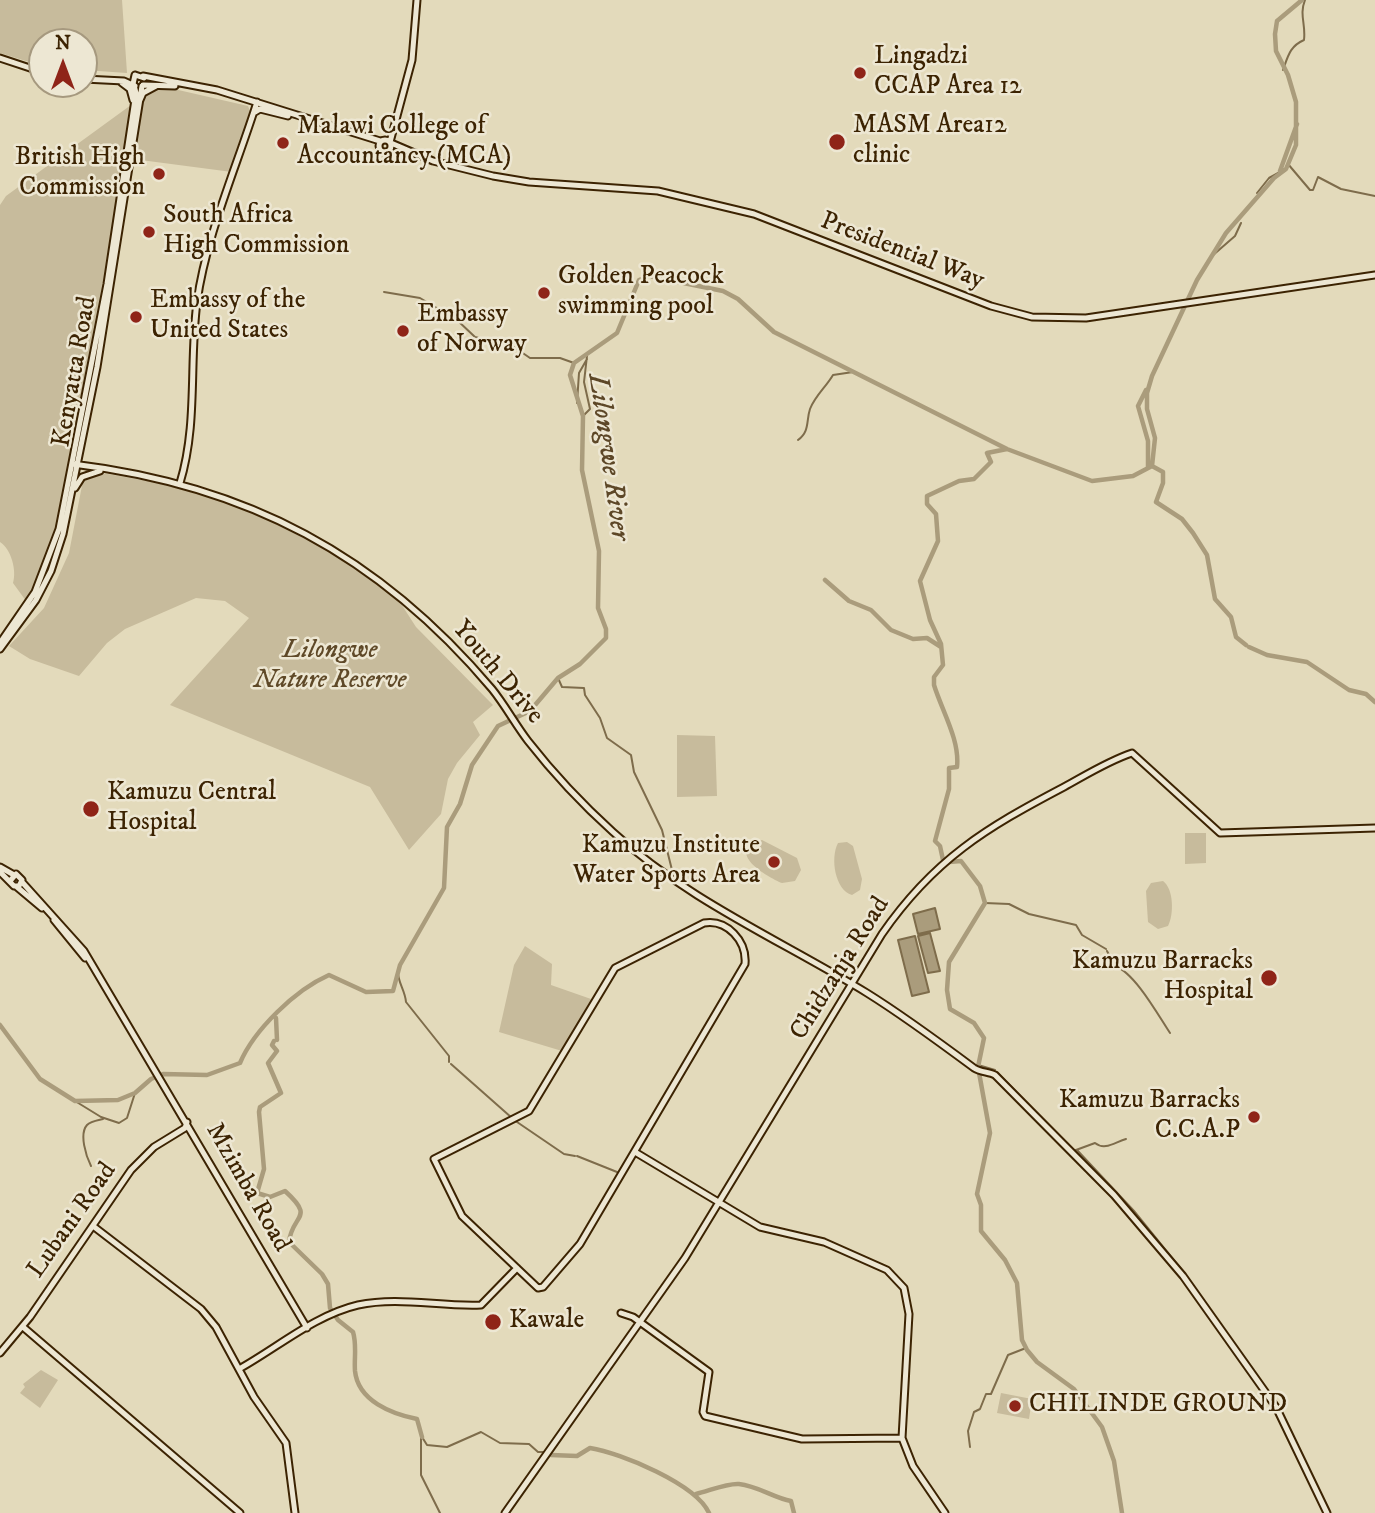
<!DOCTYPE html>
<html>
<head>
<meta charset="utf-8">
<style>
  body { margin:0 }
  #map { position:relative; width:1375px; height:1513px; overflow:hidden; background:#e3dabb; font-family:"IM FELL DW Pica",serif }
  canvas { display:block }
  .north { position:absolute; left:28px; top:28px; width:70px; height:70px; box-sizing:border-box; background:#ede7d3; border:2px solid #a6997f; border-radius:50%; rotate:0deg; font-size:19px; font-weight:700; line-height:28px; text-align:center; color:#3c2302 }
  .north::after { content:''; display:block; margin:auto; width:24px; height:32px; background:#8f2418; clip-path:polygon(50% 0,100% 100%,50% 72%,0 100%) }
</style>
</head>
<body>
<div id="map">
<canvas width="1375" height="1513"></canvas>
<div class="north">N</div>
</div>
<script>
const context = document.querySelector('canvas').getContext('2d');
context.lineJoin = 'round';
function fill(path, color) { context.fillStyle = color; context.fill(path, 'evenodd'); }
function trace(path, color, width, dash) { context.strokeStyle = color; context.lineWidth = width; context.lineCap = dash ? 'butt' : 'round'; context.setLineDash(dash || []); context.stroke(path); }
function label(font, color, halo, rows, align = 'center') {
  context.font = font + ' "IM FELL DW Pica",serif'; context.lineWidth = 5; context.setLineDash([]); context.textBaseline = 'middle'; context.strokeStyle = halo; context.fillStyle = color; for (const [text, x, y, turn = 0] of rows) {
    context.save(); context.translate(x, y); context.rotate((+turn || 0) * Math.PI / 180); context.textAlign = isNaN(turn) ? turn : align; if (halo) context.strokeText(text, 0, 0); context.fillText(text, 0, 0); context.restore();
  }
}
const green = new Path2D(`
  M0,0H122L127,73L84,70V42H42V66L0,53Z
  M145,87L174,89L248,106L250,111L232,172L133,159Z
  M131,105L68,505L52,559L29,605L13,583C17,570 11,549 0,542V205L6,196Z
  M85,470L194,489L279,522L342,556L396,596L416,627L493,705L473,722L480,735L457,763L448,779L441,814L409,850L370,787L170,705L249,618L225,601L196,598L125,629L107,643L79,676L30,659L9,646L44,608L69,553Z
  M677,735L715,736L717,796L677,797Z
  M1185,833H1206V863L1185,864Z
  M762,840L797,858L801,870L795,881L782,883C767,877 723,851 762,840Z
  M847,842L853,846L862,879L860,890L852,895C835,890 830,858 838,843Z
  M1163,881C1174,889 1174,915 1168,926L1158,929L1148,922L1146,891L1151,883Z
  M525,946L552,964L551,985L591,999L562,1051L499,1032L514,965Z
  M41,1370L58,1380L40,1408L20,1393L25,1387L23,1384Z
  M1001,1393L1032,1399L1029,1419L997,1413Z`);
const water = new Path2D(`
  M935,908L940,929L918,934L913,914Z
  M930,933L940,971L928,973L918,936Z
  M915,936L929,992L912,996L898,940Z`);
const stream = new Path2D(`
  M1283,70C1288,56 1290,46 1304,40C1306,24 1299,15 1305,0
  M1288,164L1310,190H1313L1318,177L1341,189L1375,196
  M1257,193L1269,178L1280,172
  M1212,256L1235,236L1241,223
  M384,292L420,298L457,320L475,337L514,347L530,358H560L574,363
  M577,403L579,373L587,359
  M583,416L590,409L584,382L587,356
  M798,440C810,431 806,421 810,409C815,396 826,387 833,375L853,372
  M558,678L562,687L584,688L585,695L600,718L607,738L631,755L634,772L662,830L673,874
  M985,903L1009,904L1029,914L1076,925L1082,935L1106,949
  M1107,951L1115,966C1135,973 1158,1015 1170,1033
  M398,972C398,983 405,990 406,1002L449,1056V1062
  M451,1064L512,1118
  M978,1065L995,1070
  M997,1072L1062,1139
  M75,1101L101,1117L119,1123L127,1118L135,1093
  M517,1122L564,1154L575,1156
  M1073,1150H1077L1134,1211L1181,1269
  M1076,1150L1095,1143C1105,1151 1115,1142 1126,1139
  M577,1156L617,1172
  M91,1166C86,1156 79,1134 87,1125C91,1121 100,1120 103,1119
  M422,1437L427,1445L447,1447L481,1432L500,1443L529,1444L538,1452H546
  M421,1438V1475L440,1513
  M970,1447L968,1431L974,1412L980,1409L986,1394H991L1008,1355L1026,1348`);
const river = new Path2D(`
  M1280,171L1297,124
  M1146,390L1138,406L1148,441V468
  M1152,466L1163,472V483L1156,502L1182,519L1193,533L1207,555L1215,599L1231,617L1236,637L1246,645
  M825,580L849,601L871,610L891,630L913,639L927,638L941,647
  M1249,647L1267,655L1307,662L1349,690L1366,694L1375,702
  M943,860L940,846L935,841L949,789V768L957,767C960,740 942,711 934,685V677L943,665L941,644L930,620L920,581L938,541L936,514L927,504V496L959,481L974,479L991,462L987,453L1007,449
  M949,862L961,861L980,886L985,903L949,962L947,990L950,1009L974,1023L984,1038L978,1067L990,1133L977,1194L981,1205V1231L1005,1260L1017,1283L1022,1340L1027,1350L1037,1362L1074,1389L1102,1427L1114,1461L1122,1513
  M276,1018L277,1040
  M0,1025L40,1079L75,1101L118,1100L135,1093L151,1079L163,1074L207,1075L240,1063C254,1030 295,990 329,975L366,992L393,991L400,965L444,888L447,827L460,804L472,765L498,726L530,711L558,678L580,664L606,638V629L598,608L599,551L582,470L583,416L570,375L574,363L617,333L639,280L649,276L723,291L738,299L774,332L1007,449L1092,481L1133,476L1152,466L1155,438L1147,409V393L1152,376L1197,280L1226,233L1274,178L1286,169L1296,145V102L1288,75L1276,51L1275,34L1277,21L1302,0
  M274,1041L272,1045L277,1051L268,1063L281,1093L260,1107L259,1112L264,1169L257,1193L270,1197L285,1191C316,1219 292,1214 289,1242L322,1274L328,1284L330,1308L338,1320L353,1332C357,1345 354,1358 355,1371C358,1401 392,1414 417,1419L422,1437
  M551,1455L577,1456L590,1448C621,1453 696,1484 709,1513
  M696,1494C709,1491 727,1483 739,1484C758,1486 774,1498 791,1501L794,1513`);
const secondary = new Path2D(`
  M0,58L42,72
  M143,76L217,90L380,141
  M84,79L124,81L135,86
  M122,83L130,89L133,100
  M133,84L135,75L144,78
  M143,85L175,86
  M140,100L143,93L156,86
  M255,112L260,109L288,116
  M379 146a6 6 0 1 1 12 0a6 6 0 1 1-12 0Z
  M390,142L412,60L417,0
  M391,143L433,161L493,176L529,182L658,191L754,214L991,306L1032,317L1086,318L1375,275
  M73,464C247,485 379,555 492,689C505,705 515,724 528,741C553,773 582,804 613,832C687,900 782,941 867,993C904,1016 939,1042 974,1068C980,1072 989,1072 995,1075L1114,1195L1183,1276L1276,1407L1327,1513
  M180,483C198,424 189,363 197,302C206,236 237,166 257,102
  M75,488L82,477L100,471
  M0,643L35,592L59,529L107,284L136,93L134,85
  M0,649L36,600L51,571L63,534L97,367L142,86
  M0,867L14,875
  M0,872L14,886H19L22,880L16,874L10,881
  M22,882L84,951L307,1328
  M17,887L42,908
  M54,920L85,958
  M704,923C727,919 747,941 745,964L580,1244L543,1287L538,1288L462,1216L434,1159L529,1111L615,968Z
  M635,1152L760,1227L824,1242L887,1270L904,1288L909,1314L902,1438L913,1466L945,1513
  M93,1226L201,1309L216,1327L254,1397L286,1443L295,1513
  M621,1313L633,1317L709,1372L703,1412L705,1416L802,1439L902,1438
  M23,1327L240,1513
  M0,1353L30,1317L131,1170L154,1147L185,1128L187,1122
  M239,1369C277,1348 315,1315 358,1305C399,1296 440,1307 481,1305L517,1268
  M505,1513L685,1258L882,934C934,859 986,828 1064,787C1086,775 1108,761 1132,753L1220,833L1375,828`);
const markers = [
  [860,73,7,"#8f2418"],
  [837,142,9,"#8f2418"],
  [283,143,7,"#8f2418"],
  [159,174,7,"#8f2418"],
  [149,232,7,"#8f2418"],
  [544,293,7,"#8f2418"],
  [136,317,7,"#8f2418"],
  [403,331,7,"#8f2418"],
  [91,809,9,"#8f2418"],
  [774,862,7,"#8f2418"],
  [1269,978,9,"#8f2418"],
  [1254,1117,7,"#8f2418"],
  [493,1322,9,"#8f2418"],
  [1015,1406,7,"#8f2418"]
];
const poiNames = [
  ["Lingadzi",874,58],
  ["CCAP Area 12",874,88],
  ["MASM Area12",853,127],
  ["clinic",853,157],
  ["Malawi College of",297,128],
  ["Accountancy (MCA)",297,158],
  ["British High",145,159,"right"],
  ["Commission",145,189,"right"],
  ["South Africa",163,217],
  ["High Commission",163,247],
  ["Golden Peacock",558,278],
  ["swimming pool",558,308],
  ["Embassy of the",150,302],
  ["United States",150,332],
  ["Embassy",417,316],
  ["of Norway",417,346],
  ["Kamuzu Central",107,794],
  ["Hospital",107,824],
  ["Kamuzu Institute",760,847,"right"],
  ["Water Sports Area",760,877,"right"],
  ["Kamuzu Barracks",1253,963,"right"],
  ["Hospital",1253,993,"right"],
  ["Kamuzu Barracks",1240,1102,"right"],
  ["C.C.A.P",1240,1132,"right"],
  ["Kawale",509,1322],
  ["CHILINDE GROUND",1029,1406]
];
const streetNames = [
  ["Presidential Way",902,252,21],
  ["Kenyatta Road",76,372,-80],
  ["Youth Drive",497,673,50],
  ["Chidzanja Road",841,969,-58],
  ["Mzimba Road",247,1188,60],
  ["Lubani Road",73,1221,-55]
];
const parkNames = [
  ["Lilongwe",330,652],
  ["Nature Reserve",330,682]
];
const waterNames = [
  ["Lilongwe River",607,457,82]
];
fill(green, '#c7bb9c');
fill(water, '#aa9c7c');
trace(water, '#7e6c4b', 2);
trace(stream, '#7e6c4b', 2);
trace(river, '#aa9c7c', 4.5);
trace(secondary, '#3c2302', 9);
trace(secondary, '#ede7d3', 5);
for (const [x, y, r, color] of markers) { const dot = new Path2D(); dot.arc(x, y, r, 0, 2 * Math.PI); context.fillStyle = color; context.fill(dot); trace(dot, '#ede7d3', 2.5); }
label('26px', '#3c2302', '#ede7d3', poiNames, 'left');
label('26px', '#3c2302', '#ede7d3', streetNames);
label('italic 26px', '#5f4928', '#ede7d3', parkNames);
label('italic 28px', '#5d4727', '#ede7d3', waterNames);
</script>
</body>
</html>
